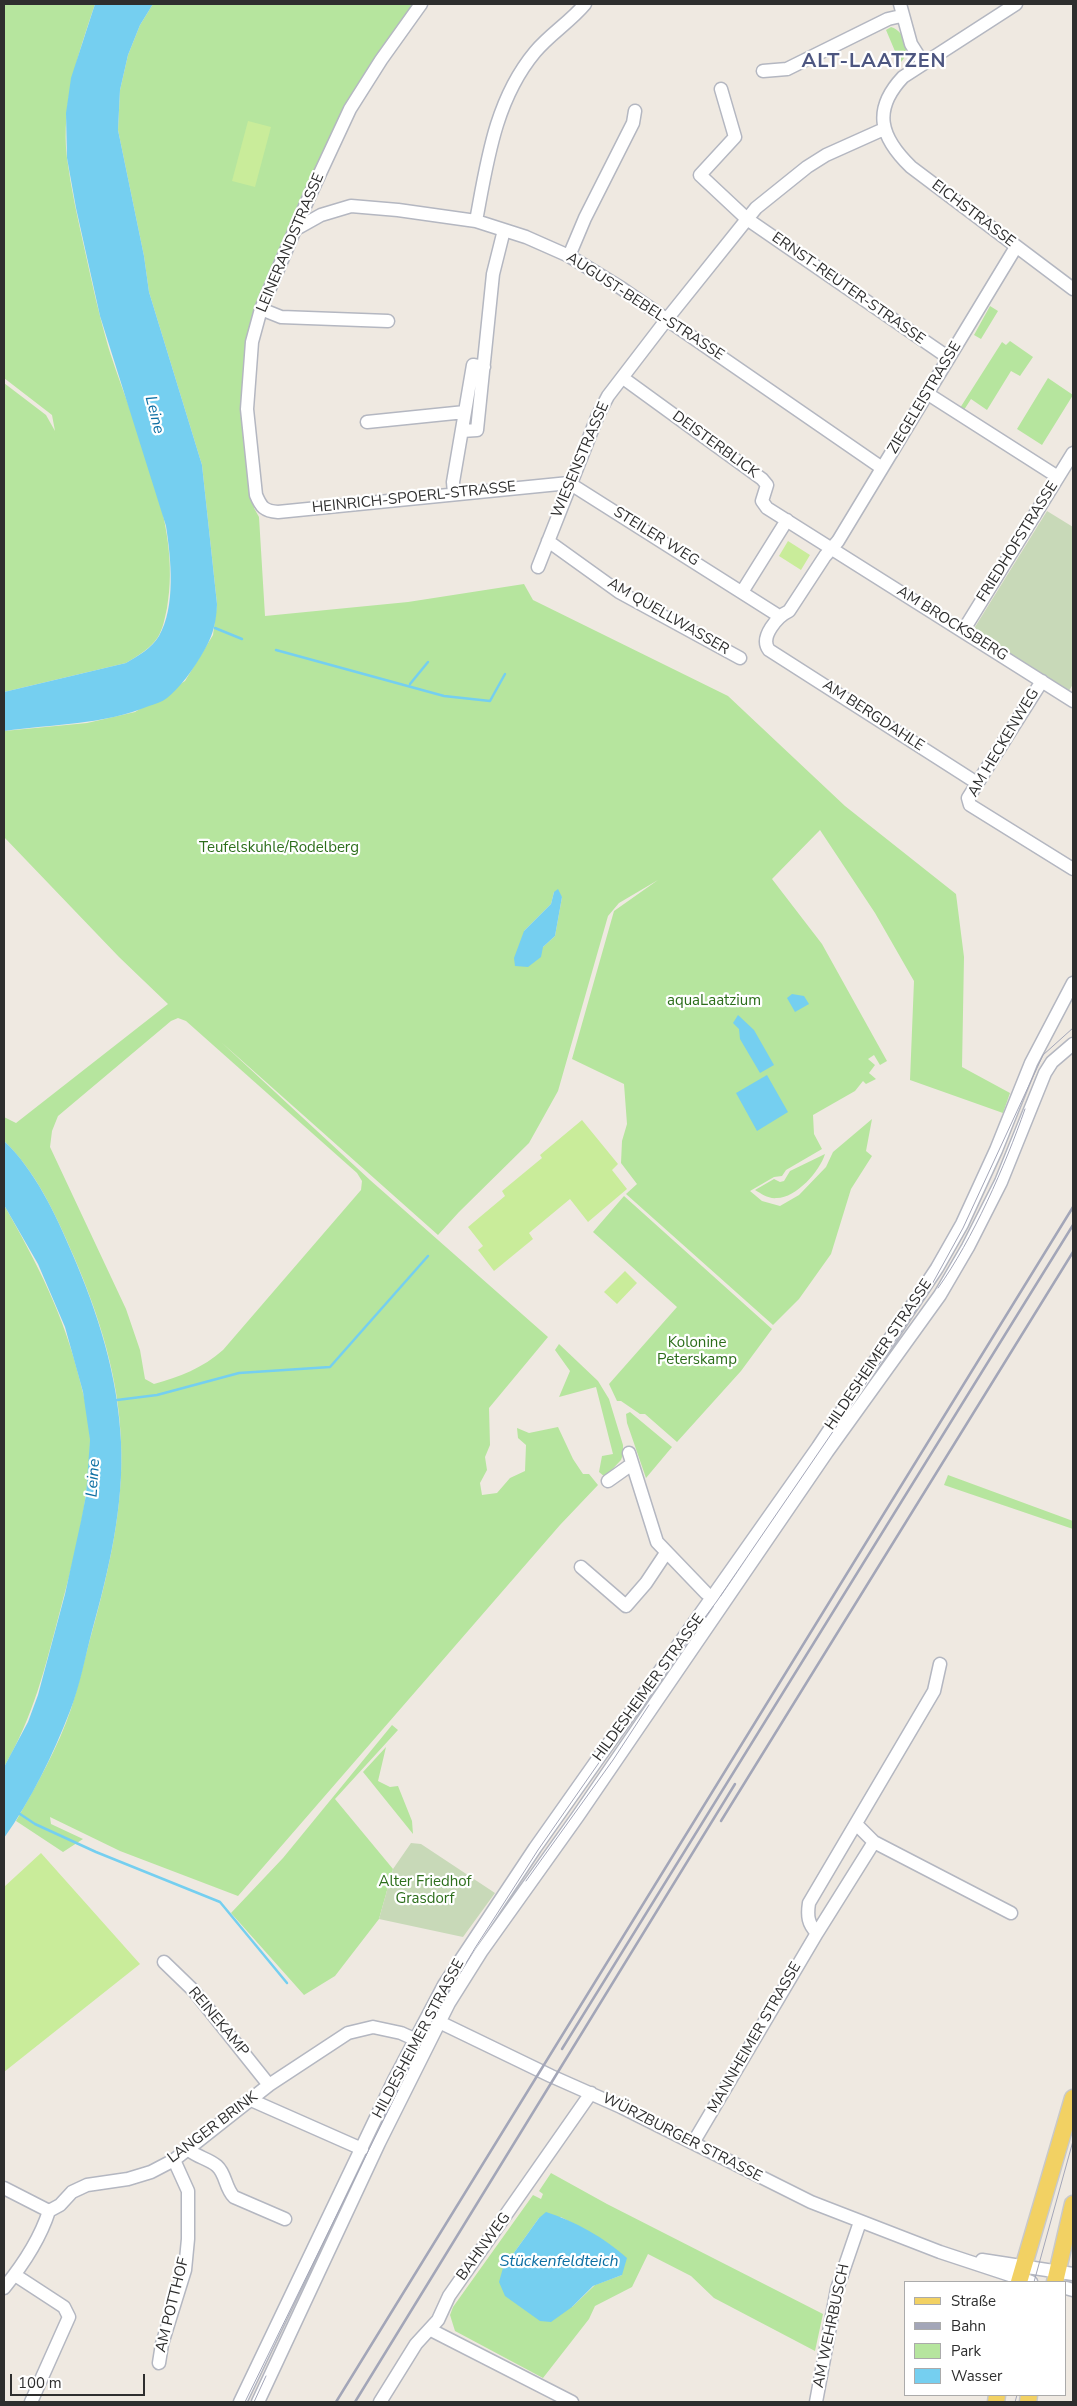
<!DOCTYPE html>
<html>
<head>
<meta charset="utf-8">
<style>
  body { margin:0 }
  #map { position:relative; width:1077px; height:2406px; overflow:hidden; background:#efe9e1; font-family:"Nunito Sans",sans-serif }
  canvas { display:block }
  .frame { position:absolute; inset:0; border:5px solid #2e2e2e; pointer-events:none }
  .legend { position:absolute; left:904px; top:2281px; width:162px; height:115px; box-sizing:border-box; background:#fff; border:1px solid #ababab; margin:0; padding:6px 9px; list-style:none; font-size:15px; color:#2e2e2e }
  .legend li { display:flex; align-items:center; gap:10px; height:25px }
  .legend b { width:25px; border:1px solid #ababab }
  .scale { position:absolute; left:10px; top:2374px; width:135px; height:22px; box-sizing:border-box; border:2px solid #2e2e2e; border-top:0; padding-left:6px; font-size:15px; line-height:18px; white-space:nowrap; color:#2e2e2e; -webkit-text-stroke:4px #fff; paint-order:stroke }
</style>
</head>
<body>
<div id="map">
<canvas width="1077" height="2406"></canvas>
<div class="frame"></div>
<ul class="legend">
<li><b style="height:6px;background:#f2d163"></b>Straße</li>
<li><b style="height:6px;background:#a3a6b8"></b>Bahn</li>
<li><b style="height:14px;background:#b6e59e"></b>Park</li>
<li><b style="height:14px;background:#75cff0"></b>Wasser</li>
</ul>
<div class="scale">100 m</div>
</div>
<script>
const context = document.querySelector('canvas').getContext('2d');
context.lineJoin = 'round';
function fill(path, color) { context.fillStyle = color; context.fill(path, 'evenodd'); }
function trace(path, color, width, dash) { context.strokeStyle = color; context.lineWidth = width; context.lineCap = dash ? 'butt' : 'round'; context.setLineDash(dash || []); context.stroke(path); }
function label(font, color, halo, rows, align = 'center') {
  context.font = font + ' "Nunito Sans",sans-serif'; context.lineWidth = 4.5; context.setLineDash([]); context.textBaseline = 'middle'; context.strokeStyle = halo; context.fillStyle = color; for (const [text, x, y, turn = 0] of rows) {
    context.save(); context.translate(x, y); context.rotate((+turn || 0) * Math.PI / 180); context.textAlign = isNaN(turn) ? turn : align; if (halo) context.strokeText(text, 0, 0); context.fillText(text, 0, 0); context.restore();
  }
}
const green = new Path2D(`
  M4,4H95C78,55 61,103 67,158C71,189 78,220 85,251C92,283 99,315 108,346C133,427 183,523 167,608C165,617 163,629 158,637C151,648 138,656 126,663L4,692V383L46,415L55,431L52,415L4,378Z
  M153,4H416L378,57L256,309L246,448L254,508L259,517L265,616L408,602L524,584L533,600L728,696L845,806L956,894L964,957L962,1067L1010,1093L1003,1113L910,1080L914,981L875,913L820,830L772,879L822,944L887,1061L880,1065L874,1055L868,1059L875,1065L869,1073L876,1079L866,1084L863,1081L855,1091L813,1115L814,1134L822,1149L786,1170L782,1176L774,1177L750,1191L762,1201L780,1206L799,1195L826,1167L833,1152L872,1119L866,1151L872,1156L851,1189L831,1254L799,1299L773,1325L626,1194L637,1184L621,1163L622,1141L627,1124L624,1084L572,1059L614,911L658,880L619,903L608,916L558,1091L529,1143L459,1212L438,1235L221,1042L370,1180L548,1337L489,1408L490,1445L485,1457L487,1470L480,1483L482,1495L497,1493L510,1478L525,1471L526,1445L518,1438L517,1428L529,1433L558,1427L573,1459L583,1474H589L598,1485L560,1525L238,1896L120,1851L50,1817L51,1824L83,1839L63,1852L16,1821C36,1786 58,1748 71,1709C78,1687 83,1665 89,1643C107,1578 124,1511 121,1442C119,1378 99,1315 74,1257C57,1217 36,1171 4,1141V1117L16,1123L168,1004L119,957L4,837V731L87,723L135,712L185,681L213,635L217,604L202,465L149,292L144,256L118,130L120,90L128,55L140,25ZM554,892L562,897L555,936L543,947L524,931L551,904ZM178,1018L186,1021L357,1173L362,1181L361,1190L223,1350C203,1368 179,1377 154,1384L145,1379L140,1350L126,1309L50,1147L52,1131L58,1116L171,1021Z
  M891,27C906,32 912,53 900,63L886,30Z
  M990,306L998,311L981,339L974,335Z
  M1010,341L1033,357L1020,376L1011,371L987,410L971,399L964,410L960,408L1002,342L1006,345Z
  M1048,378L1073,395L1042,445L1017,429Z
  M825,1154C820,1171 796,1198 777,1198C768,1199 762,1194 755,1190L774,1179L780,1182L784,1181L790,1171Z
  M624,1196L772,1329L741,1371L677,1442L645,1414H640L621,1401H617L609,1384L677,1307L593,1232Z
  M4,1205C37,1263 64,1315 80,1381C85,1400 90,1420 90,1440C90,1497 75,1556 60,1611C45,1668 34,1715 4,1767Z
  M559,1344L598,1381L609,1399L623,1445V1454L621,1460L605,1477L599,1472L602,1456L613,1454L596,1387L559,1397L570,1371L555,1350Z
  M630,1412L672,1447L646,1478L627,1423L626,1414Z
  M948,1475L1073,1521V1529L944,1485Z
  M392,1725L398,1730L335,1799L393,1869L379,1919L335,1976L304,1995L231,1913L283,1858Z
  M386,1747L378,1781L390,1787L398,1786L412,1821L413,1834L363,1772Z
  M551,2173L607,2204L823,2314L815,2351L714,2298L691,2276L648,2254L632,2287L595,2306L589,2319L543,2378L455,2331L450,2315L453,2307L533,2195L541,2199L543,2194L539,2191ZM561,2217L601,2239L622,2275L595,2285L572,2307L503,2268L539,2218Z`);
const cemetery = new Path2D(`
  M1047,511L1073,527V684L1066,696L970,635Z
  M411,1843L421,1844L495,1893L463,1937L379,1919L393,1869Z`);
const pitch = new Path2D(`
  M248,121L271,127L255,187L232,181Z
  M788,541L810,555L801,570L779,556Z
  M582,1120L618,1164L612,1170L627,1189L588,1222L570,1199L529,1233L533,1239L494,1271L478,1250L483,1246L468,1227L505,1196L502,1191L542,1158L540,1155Z
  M625,1271L637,1283L617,1304L604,1292Z
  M41,1853L140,1964L4,2072V1887Z`);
const water = new Path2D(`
  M95,4H153L140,25L128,55L120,90L118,130L144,256L149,292L202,465L217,604C216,630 210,642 196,664C188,676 179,688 167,698C162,702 155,704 149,706C103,725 53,724 4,731V692L126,663C138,656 152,648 159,636C176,607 171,558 166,526L100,316L76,208L67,158L66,113L71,78Z
  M558,889L562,897L555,936L543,947L541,957L528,967L515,966L514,958L524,931L551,904L554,892Z
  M792,994L804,996L809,1004L795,1012L787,998Z
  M738,1015L754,1030L774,1065L760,1073L740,1039L739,1029L733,1023Z
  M767,1075L788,1112L757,1131L736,1093Z
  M4,1141C35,1170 56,1215 72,1253C98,1313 118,1376 121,1442C124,1506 109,1570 92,1631C85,1657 80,1686 70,1711C53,1755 31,1800 4,1838V1767L28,1722L38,1695L65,1594L81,1521L86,1495L90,1440L83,1392L65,1327L38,1264L4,1205Z
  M546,2212C575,2221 605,2238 627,2258L622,2275L593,2286L572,2307L551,2322L540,2321L505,2296L499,2282L503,2268L539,2218Z`);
const stream = new Path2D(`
  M215,628L242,639
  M276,650L444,696L490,701L505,674
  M410,684L428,662
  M117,1400L157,1395L239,1373L330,1367L428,1256
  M20,1814L35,1824L96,1852L220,1902L287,1983`);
const minor = new Path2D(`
  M421,4L381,60L350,109L309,197L261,309L252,342L247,409L256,495C261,507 264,511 278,512L569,483L779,616
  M900,4L911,44L923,63
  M1016,4L903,77C872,110 880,137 911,167L1073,289
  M763,71L787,69L888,19L901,16
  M721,89L735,137L700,175L747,219L949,358
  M476,221C487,162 495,100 535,52C550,34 570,22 585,4
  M296,229L321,215L351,206L398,210L476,221L526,237L569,256L621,288L882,468
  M569,256L585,218L633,123L635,111
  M261,309L281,317L388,321
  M623,378L762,479L767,485L762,501L767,508L1073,701
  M928,394L1058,477
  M367,422L465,412
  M462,431L477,430L493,274L504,230
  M454,493L453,482L473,365L484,367
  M548,541L619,592L740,658
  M538,567L598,415L608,396L667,319L756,208L807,167L826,155L884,129
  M742,592L787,520
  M963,631L1073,453
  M1042,681L968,798L970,805L1073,869
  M977,783L769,650C759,637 778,616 789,611L825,556L838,541L1016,247
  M629,1453L657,1542L706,1593L718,1602
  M608,1481L632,1464
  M581,1567L626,1606L646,1583L666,1553
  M856,1824L874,1842L1011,1913
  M817,1933C808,1924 807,1916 809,1903L934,1691L940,1664
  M164,1962L194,1991L269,2085
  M431,2018L551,2076L621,2107L811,2202L940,2252L1031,2282
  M251,2100L362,2149
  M693,2143L817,1933L874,1842
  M189,2150C197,2157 209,2159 217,2166C226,2174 225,2188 234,2197L285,2219
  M4,2188L49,2211
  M982,2260L1073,2274
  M15,2275L64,2307L69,2317L31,2402
  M4,2288C22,2266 40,2239 49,2211L60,2205L72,2192L87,2185L128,2179L151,2172L174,2160L269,2085L348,2033L373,2027L401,2033L423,2043
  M1066,2288L1073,2290
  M431,2330L572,2402
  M159,2363L162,2344L185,2270L188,2239V2191L174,2160
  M240,2402L394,2080L444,1985L535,1848L818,1447L937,1268L962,1224L996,1150L1031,1063L1073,983
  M258,2402L379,2143L449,2003L481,1952L578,1816L827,1452L940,1295L968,1247L1001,1182L1045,1073L1052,1062L1073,1044
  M380,2402L416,2344L438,2320L449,2296L591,2093
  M816,2402L837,2289L860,2222`);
const major = new Path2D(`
  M1019,2282L1073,2098
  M1055,2282L1073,2204
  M996,2402L997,2395
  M1028,2402L1029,2395`);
const tram = new Path2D(`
  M938,1288C973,1239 1005,1166 1025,1109
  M526,1881L613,1760L649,1705
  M1034,2282L1073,2141
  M245,2402L433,2019L475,1948L538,1850L619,1734L717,1601L925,1297L963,1228L1043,1055L1073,1028
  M254,2402L266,2376
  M1015,2402L1017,2395`);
const rail = new Path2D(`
  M721,1821L1073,1252
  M562,2049L1073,1225
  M336,2402L1073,1207
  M355,2402L735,1784`);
const streetNames = [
  ["EICHSTRASSE",973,214,37],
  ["LEINERANDSTRASSE",291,243,-67],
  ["ERNST-REUTER-STRASSE",848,289,35],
  ["AUGUST-BEBEL-STRASSE",645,307,33],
  ["ZIEGELEISTRASSE",925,398,-59],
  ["DEISTERBLICK",715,445,36],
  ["WIESENSTRASSE",581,460,-67],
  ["HEINRICH-SPOERL-STRASSE",414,498,-6],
  ["STEILER WEG",656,537,32],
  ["FRIEDHOFSTRASSE",1018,542,-58],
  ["AM QUELLWASSER",668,617,30],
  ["AM BROCKSBERG",952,624,32],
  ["AM BERGDAHLE",873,716,33],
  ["AM HECKENWEG",1004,743,-59],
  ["HILDESHEIMER STRASSE",879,1355,-56],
  ["HILDESHEIMER STRASSE",649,1688,-54],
  ["REINEKAMP",218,2022,50],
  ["MANNHEIMER STRASSE",755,2038,-60],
  ["HILDESHEIMER STRASSE",419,2039,-62],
  ["LANGER BRINK",213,2128,-37],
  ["WÜRZBURGER STRASSE",682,2138,27],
  ["BAHNWEG",484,2247,-54],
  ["AM POTTHOF",173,2305,-76],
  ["AM WEHRBUSCH",832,2326,-78]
];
const parkNames = [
  ["Teufelskuhle/Rodelberg",279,848],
  ["aquaLaatzium",714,1001],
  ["Kolonine",697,1343],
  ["Peterskamp",697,1360],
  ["Alter Friedhof",425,1882],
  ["Grasdorf",425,1899]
];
const waterNames = [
  ["Leine",154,415,76],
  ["Leine",94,1478,-86],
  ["Stückenfeldteich",559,2262]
];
const districtNames = [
  ["ALT-LAATZEN",874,62]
];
fill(green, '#b6e59e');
fill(cemetery, '#c8d9b8');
fill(pitch, '#c9ec9a');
fill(water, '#75cff0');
trace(stream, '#75cff0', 2.5);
trace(minor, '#b4b7c1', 15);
trace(major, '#c9c9c9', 19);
trace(minor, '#fff', 12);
trace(major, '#f2d163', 16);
trace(tram, '#a3a6b8', 1);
trace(rail, '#a3a6b8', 2.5);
label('15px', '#2e2e2e', '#fff', streetNames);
label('15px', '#2c6e1b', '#fff', parkNames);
label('italic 16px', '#0d6fa3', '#fff', waterNames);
context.letterSpacing = '1px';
label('bold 20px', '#4d5680', '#fff', districtNames);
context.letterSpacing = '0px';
</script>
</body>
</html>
